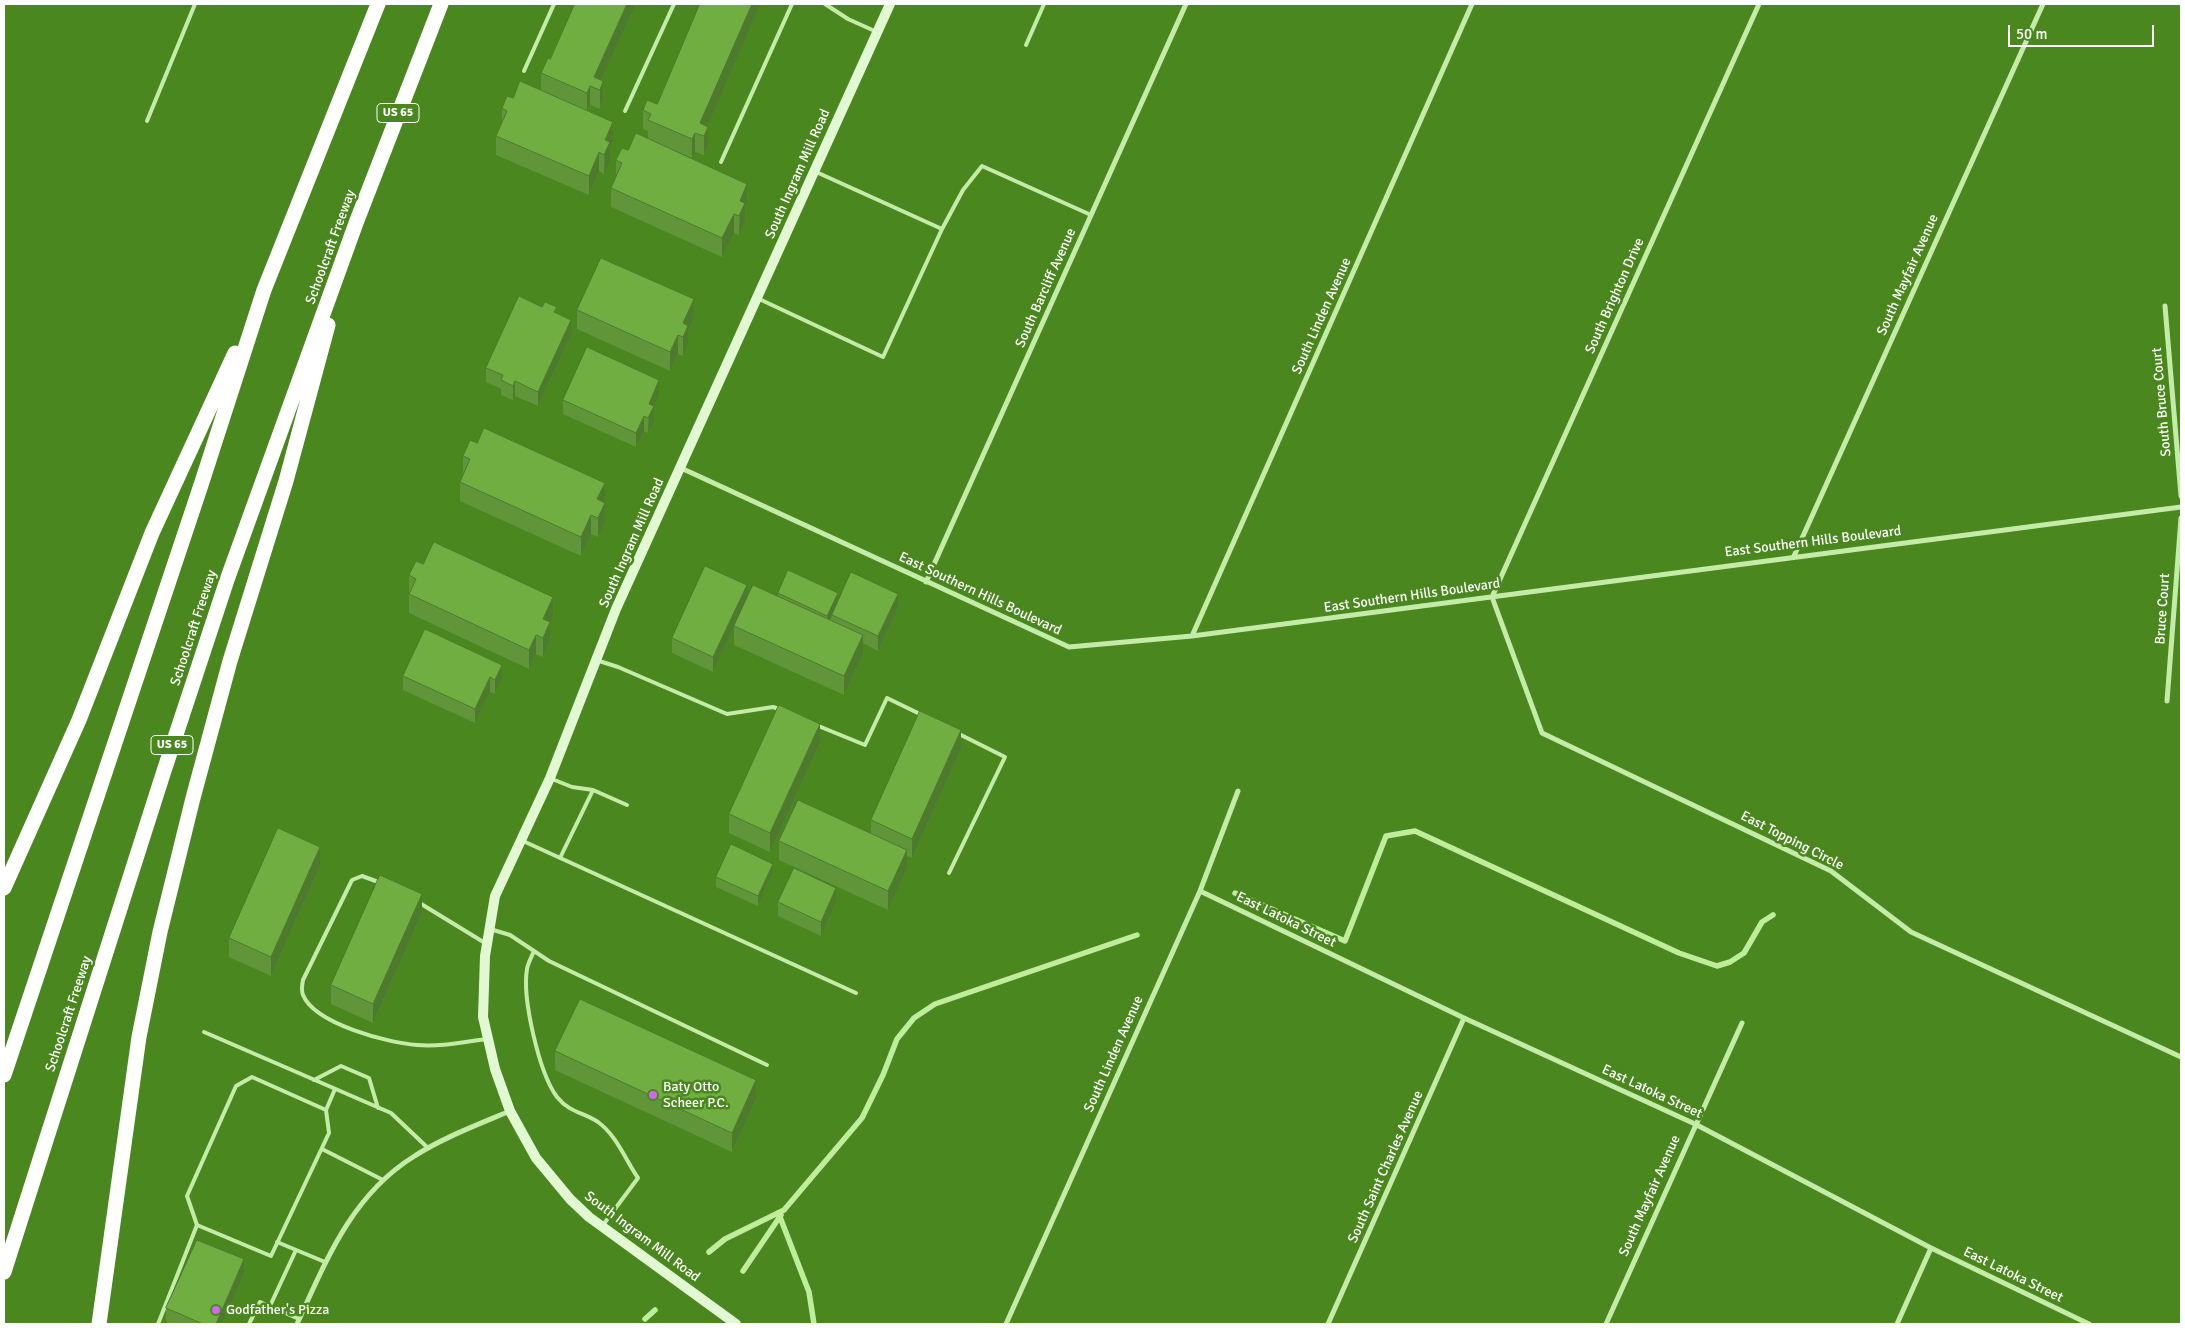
<!DOCTYPE html>
<html>
<head>
<meta charset="utf-8">
<style>
  body { margin:0 }
  #map { position:relative; width:2185px; height:1328px; overflow:hidden; background:#4a871e; font-family:Signika,sans-serif }
  canvas { display:block }
  .frame { position:absolute; inset:0; border:5px solid #fff; pointer-events:none }
  .scale { position:absolute; left:2008px; top:25px; width:146px; height:22px; box-sizing:border-box; border:2px solid #fff; border-top:0; padding-left:6px; font-size:15px; line-height:18px; white-space:nowrap; color:#fff; -webkit-text-stroke:4px #4a871e; paint-order:stroke }
</style>
</head>
<body>
<div id="map">
<canvas width="2185" height="1328"></canvas>
<div class="frame"></div>
<div class="scale">50 m</div>
</div>
<script>
const context = document.querySelector('canvas').getContext('2d');
context.lineJoin = 'round';
function trace(path, color, width, dash) { context.strokeStyle = color; context.lineWidth = width; context.lineCap = dash ? 'butt' : 'round'; context.setLineDash(dash || []); context.stroke(path); }
function fill(path, color) { context.fillStyle = color; context.fill(path, 'evenodd'); }
function label(font, color, halo, rows, align = 'center') {
  context.font = font + ' Signika,sans-serif'; context.lineWidth = 5; context.setLineDash([]); context.textBaseline = 'middle'; context.strokeStyle = halo; context.fillStyle = color; for (const [text, x, y, turn = 0] of rows) {
    context.save(); context.translate(x, y); context.rotate((+turn || 0) * Math.PI / 180); context.textAlign = isNaN(turn) ? turn : align; if (halo) context.strokeText(text, 0, 0); context.fillText(text, 0, 0); context.restore();
  }
}
const stream = new Path2D(`
  M1235,893L1345,941L1386,836L1415,831L1679,953L1717,966L1730,962L1744,953L1762,922L1773,915
  M780,1217L809,1292L814,1324
  M709,1252L725,1239L784,1210L862,1118L883,1075L897,1039L914,1018L935,1004L1137,935
  M743,1271L781,1215
  M645,1319L655,1310`);
const lane = new Path2D(`
  M825,4L848,19L877,32
  M1026,45L1044,4
  M524,71L554,4
  M625,111L674,4
  M147,121L195,4
  M721,162L792,4
  M942,229L963,190L982,166L1091,215
  M757,298L883,357L942,229L814,171
  M596,660L618,667L727,714L773,707L782,710
  M816,725L865,745L887,698L922,715
  M552,779L572,787L593,790L627,805
  M523,841L856,993
  M560,858L593,790
  M949,873L1005,757L957,733
  M381,883L362,876L352,880L303,980C302,985 301,990 303,995C315,1024 388,1043 417,1045C440,1047 463,1042 486,1039
  M418,902L485,943
  M490,929L510,935L549,961L767,1065
  M534,951C532,956 528,963 527,969C522,998 539,1073 557,1097C570,1113 583,1112 598,1122C617,1136 625,1159 638,1178L603,1225
  M204,1032L391,1113L428,1148
  M314,1080L341,1066L369,1078L378,1108
  M326,1110L335,1089
  M322,1149L383,1180
  M277,1242L325,1262
  M270,1306L296,1250
  M158,1324L197,1225L187,1196L236,1086L252,1077L326,1110L329,1133L271,1256L197,1225
  M249,1324L260,1302L299,1319`);
const street = new Path2D(`
  M1759,4L1492,597L1542,733L1831,871L1911,932L2181,1057
  M2165,306L2181,496
  M681,468L1069,647L1192,636L2181,507
  M1794,556L2043,4
  M926,582L1186,4
  M1192,636L1472,4
  M2167,701L2181,518
  M1200,891L1464,1018L1695,1124L1931,1248L2089,1324
  M297,1324C326,1261 351,1196 413,1157C442,1138 477,1125 510,1111
  M1006,1324L1200,891L1238,791
  M1328,1324L1464,1018
  M1606,1324L1742,1023
  M1897,1324L1931,1248`);
const secondary = new Path2D(`
  M736,1324L589,1217L570,1199L536,1158L510,1111L495,1069L483,1017L485,956L495,896L550,778L616,609L890,4`);
const highway = new Path2D(`
  M4,888L79,720L152,533L235,353
  M4,1075L201,485L264,290L378,4
  M4,1272L163,774L227,580L356,223L441,4
  M99,1324L139,1037L160,932L193,798L230,661L286,481L328,325`);
const wall = new Path2D(`
  M575,4H636L601,80L603,100L600,109L590,105L588,111L613,141L610,148V161L604,174L599,171L589,195L496,155V136L502,124V108L513,98L541,90V73L550,59Z
  M643,110L707,126L708,146L704,155L695,152L692,158L663,146L747,203L745,209V222L739,235L734,233L722,257L611,207V188L616,176V160L628,150L648,139V131L643,129Z
  M577,310L694,318L688,331V345L683,356L678,354L670,371L577,329Z
  M557,314L571,335L538,406L515,396L513,400L501,395V389L486,382V368Z
  M659,395L654,407V421L648,433L644,431L636,447L563,414V400Z
  M463,456L605,502V522L598,537L591,534L581,556L460,501V482L463,475Z
  M423,564L553,616L550,624V641L543,657L536,654L529,669L409,613V575Z
  M778,593L838,602L898,608L878,651L863,643V654L844,695L734,645V626L713,672L672,653V638L747,599L778,596Z
  M425,629L502,679L495,694L490,692L475,723L403,690V676Z
  M820,743L770,852L729,833V814Z
  M961,749L912,858L907,856V869L888,910L779,860V841L871,833V820Z
  M320,866L271,976L229,957V938Z
  M773,873L758,906L716,887V877Z
  M778,902H836L821,936L778,916Z
  M422,913L373,1023L331,1004V985Z
  M555,1051L756,1099L732,1152L555,1070Z
  M244,1274L222,1324H170L166,1322V1308Z`);
const shadedWall = new Path2D(`
  M627,4H636L597,89L594,77Z
  M752,4H760L703,136L700,123Z
  M603,81V100L600,109V90Z
  M590,86V105L587,112V93Z
  M613,122V141L610,148V161L604,174L605,140Z
  M708,127V146L704,155V136Z
  M695,133V152L692,158V139Z
  M599,152V171L589,195V176Z
  M747,184V203L745,209V222L739,235L740,201Z
  M734,214V233L722,257V238Z
  M694,299V318L688,331V345L683,356V323Z
  M571,320V335L538,406V392Z
  M678,335V354L670,371V352Z
  M659,380V395L654,407V421L648,433L649,404Z
  M515,381V396L513,400V386Z
  M644,416V431L636,447V433Z
  M605,483V502L597,518V499Z
  M605,503V522L598,537V518Z
  M591,515V534L581,556V537Z
  M747,585V599L713,672V657Z
  M838,593V603L827,626V616Z
  M898,594V608L878,651V636Z
  M553,597V616L550,624V641L543,657V619Z
  M536,635V654L529,669V650Z
  M863,635V654L844,695V676Z
  M502,665V679L495,694V680Z
  M490,677V692L475,723V709Z
  M820,724V743L770,852V833Z
  M961,730V749L912,858V839Z
  M320,847V866L271,976V957Z
  M907,850V869L888,910V891Z
  M773,864V873L758,906V896Z
  M836,888V902L821,936V922Z
  M422,894V913L373,1023V1004Z
  M756,1080V1099L732,1152V1133Z
  M244,1259V1274L222,1324H216Z`);
const building = new Path2D(`
  M575,4H627L594,77L603,81L600,90L590,86L587,93L541,73L548,58L550,59Z
  M700,4H752L700,123L708,127L704,136L695,133L692,139L648,120L651,114L643,110L647,100L657,104Z
  M520,81L613,122L605,140L610,142L604,155L599,152L589,176L496,136L507,111L502,108L507,96L513,98Z
  M636,133L747,184L740,201L745,203L739,216L734,214L722,238L611,188L622,163L616,160L622,148L628,150Z
  M601,258L694,299L683,323L688,326L683,337L678,335L670,352L577,310Z
  M519,296L542,307L545,302L557,307L554,312L571,320L538,392L515,381L513,386L501,380L503,375L486,368Z
  M587,347L659,380L649,404L654,406L648,418L644,416L636,433L563,400Z
  M484,428L605,483L597,499L605,503L598,518L591,515L581,537L460,482L470,459L463,456L470,440L477,443Z
  M434,542L553,597L543,619L550,622L543,638L536,635L529,650L409,594L416,579L409,575L416,561L423,564Z
  M705,566L747,585L713,657L672,638Z
  M788,570L838,593L827,616L778,593Z
  M851,572L898,594L878,636L832,615Z
  M753,585L863,635L844,676L734,626Z
  M425,629L502,665L495,680L490,677L475,709L403,676Z
  M779,705L820,724L770,833L729,814Z
  M920,711L961,730L912,839L871,820Z
  M798,800L907,850L888,891L779,841Z
  M278,828L320,847L271,957L229,938Z
  M731,844L773,864L758,896L716,877Z
  M794,868L836,888L821,922L778,902Z
  M380,875L422,894L373,1004L331,985Z
  M580,999L756,1080L732,1133L555,1051Z
  M197,1240L244,1259L216,1324H203L166,1308Z`);
const markers = [
  [653,1095,5,"#d266fa"],
  [216,1310,5,"#d266fa"]
];
const shields = [
  [398,113,42],
  [172,745,42]
];
const shieldNames = [
  ["US 65",398,113],
  ["US 65",172,745]
];
const streetNames = [
  ["South Ingram Mill Road",798,174,-66],
  ["Schoolcraft Freeway",331,247,-70],
  ["South Mayfair Avenue",1908,275,-66],
  ["South Barcliff Avenue",1046,288,-66],
  ["South Brighton Drive",1615,296,-66],
  ["South Linden Avenue",1322,316,-66],
  ["South Bruce Court",2162,402,-95],
  ["East Southern Hills Boulevard",1813,542,-7],
  ["South Ingram Mill Road",632,543,-66],
  ["East Southern Hills Boulevard",980,594,25],
  ["East Southern Hills Boulevard",1412,596,-8],
  ["Bruce Court",2163,609,-86],
  ["Schoolcraft Freeway",194,628,-72],
  ["East Topping Circle",1792,841,27],
  ["East Latoka Street",1286,920,26],
  ["Schoolcraft Freeway",69,1014,-72],
  ["South Linden Avenue",1114,1054,-66],
  ["East Latoka Street",1652,1092,25],
  ["South Saint Charles Avenue",1386,1167,-66],
  ["South Mayfair Avenue",1650,1196,-66],
  ["South Ingram Mill Road",642,1237,37],
  ["East Latoka Street",2013,1275,26]
];
const poiNames = [
  ["Baty Otto",663,1087],
  ["Scheer P.C.",663,1103],
  ["Godfather's Pizza",226,1310]
];
trace(stream, '#bfed9b', 5.5);
trace(lane, '#c4eba7', 4);
trace(street, '#c4eba7', 5);
trace(secondary, '#e2f8d3', 10);
trace(highway, '#fff', 15);
fill(wall, '#609639');
fill(shadedWall, '#4e7a2e');
fill(building, '#70ae42');
trace(building, '#4e7a2e', 1);
for (const [x, y, r, color] of markers) { const dot = new Path2D(); dot.arc(x, y, r, 0, 2 * Math.PI); context.fillStyle = color; context.fill(dot); trace(dot, '#4a871e', 2); }
for (const [x, y, w] of shields) { const box = new Path2D(); box.roundRect(x - w / 2, y - 9.5, w, 19, 4); context.fillStyle = '#4a871e'; context.fill(box); trace(box, '#fff', 1); }
label('bold 12px', '#fff', null, shieldNames);
label('14px', '#fff', '#4a871e', streetNames);
label('14px', '#fff', '#4a871e', poiNames, 'left');
</script>
</body>
</html>
